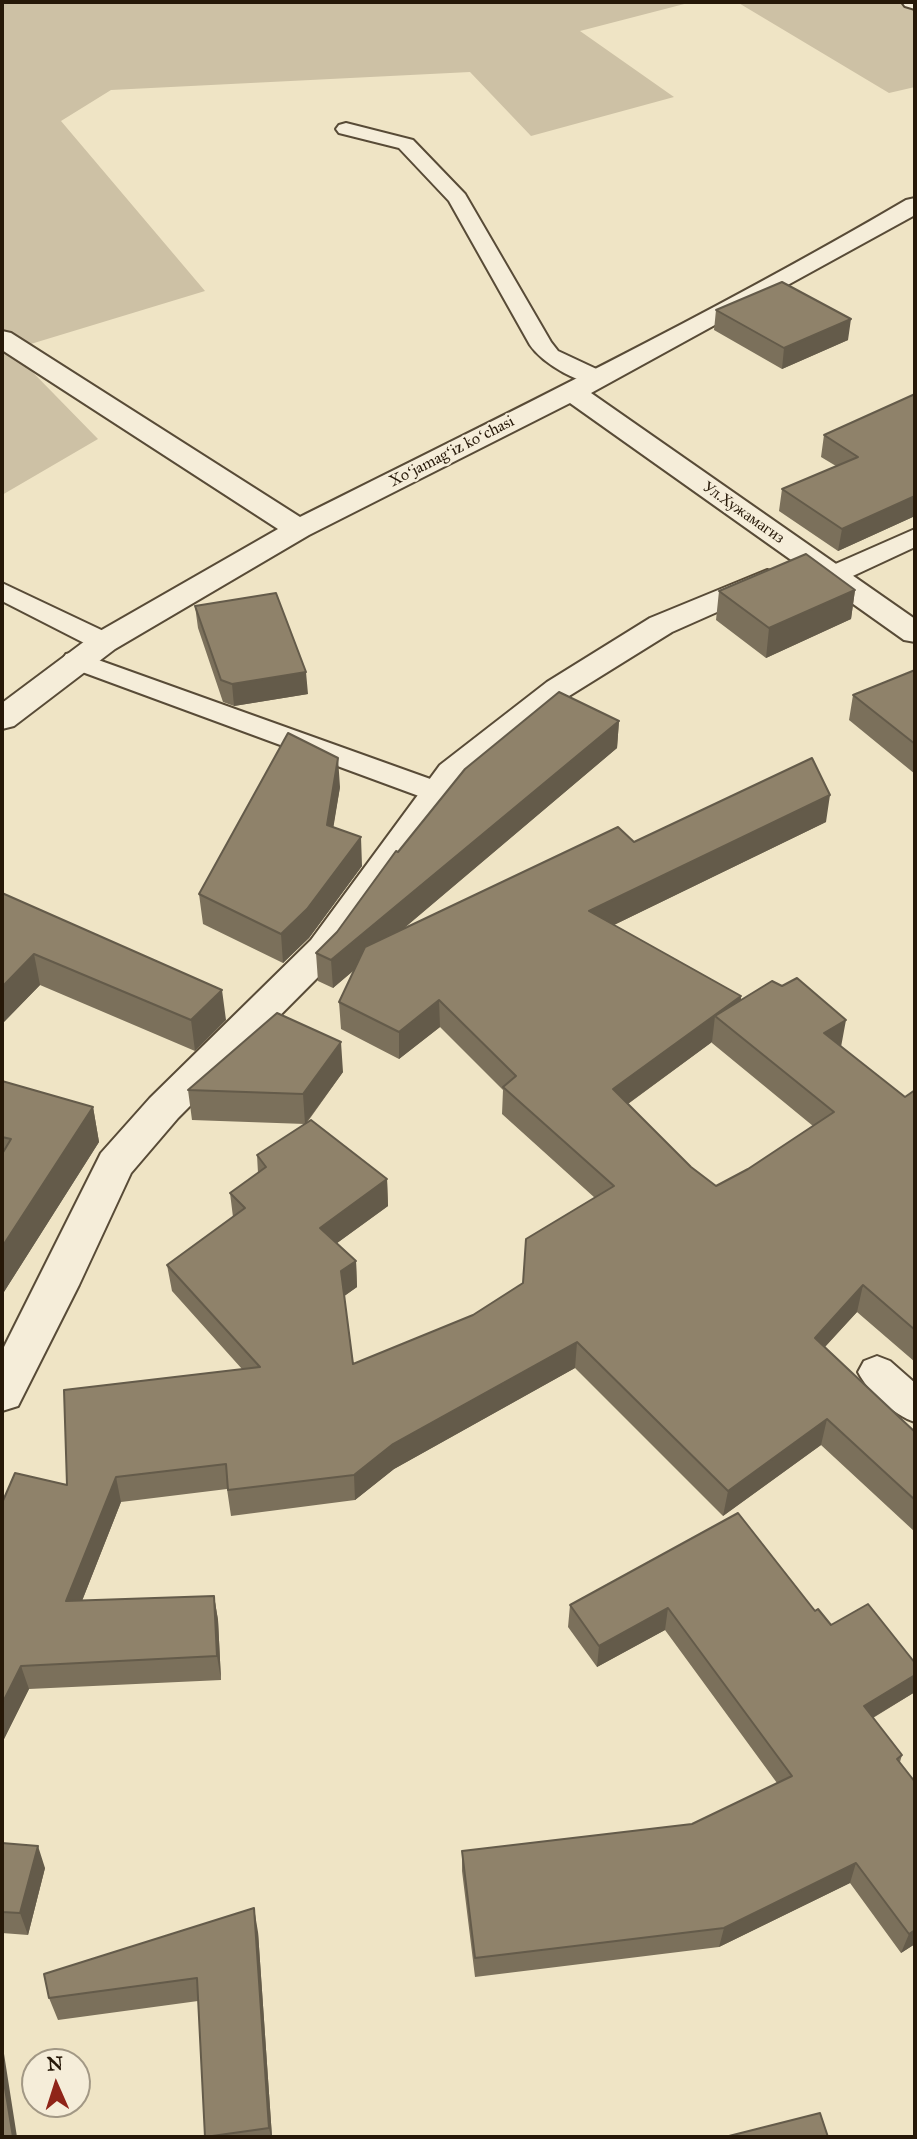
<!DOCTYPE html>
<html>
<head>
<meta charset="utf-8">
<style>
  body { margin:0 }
  #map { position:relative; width:917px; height:2139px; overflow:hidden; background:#efe4c5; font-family:"IM FELL Great Primer",serif }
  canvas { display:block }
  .frame { position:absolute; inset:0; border:4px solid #261808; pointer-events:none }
  .north { position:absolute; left:21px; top:2048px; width:70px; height:70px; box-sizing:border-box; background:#f5edd9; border:2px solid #a29885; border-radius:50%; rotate:357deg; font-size:19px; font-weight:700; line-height:28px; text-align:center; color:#261808 }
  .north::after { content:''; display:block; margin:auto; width:24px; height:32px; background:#8f2418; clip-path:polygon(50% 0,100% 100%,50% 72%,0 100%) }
</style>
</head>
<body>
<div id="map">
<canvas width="917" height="2139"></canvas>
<div class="frame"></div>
<div class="north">N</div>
</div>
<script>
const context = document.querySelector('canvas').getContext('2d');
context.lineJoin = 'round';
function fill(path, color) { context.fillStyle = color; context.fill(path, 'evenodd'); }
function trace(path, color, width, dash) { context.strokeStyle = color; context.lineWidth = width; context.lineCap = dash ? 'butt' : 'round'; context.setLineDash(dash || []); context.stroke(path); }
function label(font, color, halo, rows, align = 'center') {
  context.font = font + ' "IM FELL Great Primer",serif'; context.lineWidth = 5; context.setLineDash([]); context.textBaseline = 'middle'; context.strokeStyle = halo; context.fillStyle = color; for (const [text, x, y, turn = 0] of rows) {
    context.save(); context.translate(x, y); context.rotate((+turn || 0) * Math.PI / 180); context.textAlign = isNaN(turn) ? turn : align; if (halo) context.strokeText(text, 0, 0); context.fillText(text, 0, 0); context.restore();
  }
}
const green = new Path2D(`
  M2,2H692L580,31L674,97L531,136L470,72L111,90L61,121L205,291L11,350L98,439L2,495Z
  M737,2H915V87L889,93Z`);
const lane = new Path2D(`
  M346,123L413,140L465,194L551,342L558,351L605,373L609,378L605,383C583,388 542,363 530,345L449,201L399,148L339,133L336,129L339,125Z
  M915,529V547L842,581L833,583L824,581L820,575L824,569Z
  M2,583L114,636L118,642L114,648L104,650L94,648L2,601Z
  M76,652L447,785L452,792L447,799L437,801L427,799L66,666L62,660L66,654Z
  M877,1356L890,1361L915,1383V1422C894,1415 868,1392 858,1372L864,1361Z`);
const street = new Path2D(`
  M902,2H915V9L905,6Z
  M915,198V215L591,393L915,619V642L904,640L570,403L309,535L115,649L14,726L2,729V703L93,635L278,529L2,350V331L11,333L300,517C504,415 710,315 906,200Z
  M767,570L778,573L782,579L778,585L672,632L569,696L464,781L337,958L178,1118L131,1173L79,1285L18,1406L2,1411V1351L101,1153L150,1098L311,940L440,765L547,682L650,618Z`);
const wall = new Path2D(`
  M716,310L848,340L782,369L714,330Z
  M915,394V516L838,551L779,511L782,489L836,466L821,457L824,435Z
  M855,590L851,619L766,658L716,620L719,591Z
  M195,606L308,694L234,706L223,702L198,628Z
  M915,670V774L849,720L853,695Z
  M619,721L617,748L402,930L634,842L826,822L614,925L741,996V1000L841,1047L905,1097L915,1090V1362L857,1312L825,1347L915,1432V1532L821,1445L723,1516L575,1368L394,1469L355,1500L231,1516L227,1489L121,1502L82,1601L214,1596L218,1620L221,1680L29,1689L2,1743V1503L67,1485L242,1369L172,1291L167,1265L233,1217L230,1193L258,1173L257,1155L305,1124L192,1120L188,1090L343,1072L306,1124L387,1179L388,1206L337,1243L356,1261L357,1287L344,1296L353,1364L473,1315L523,1283L595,1198L502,1114L503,1090L440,1027L399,1059L341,1029L339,1002L354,970L333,988L318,981L316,953L337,932L398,852ZM712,1042V1043L813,1126L748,1169L716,1186L691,1167L628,1104Z
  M340,787L333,827L362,866L309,938L283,963L203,924L199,894Z
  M2,893L226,1020L195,1051L40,985L2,1024Z
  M2,1081L93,1107L99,1142L2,1295Z
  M570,1605L815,1611L831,1625L915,1692L873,1718L902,1755L900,1762L915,1944L901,1953L850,1883L719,1947L475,1977L462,1871V1851L692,1824L777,1783L665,1630L597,1667L568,1627Z
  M2,1843L45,1868L28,1935L2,1933Z
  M258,1932L272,2137H205L198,2001L58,2020L49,1998Z`);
const shadedWall = new Path2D(`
  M851,319L848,340L782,369L784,348Z
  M915,496V516L838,551L842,529Z
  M855,590L851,619L766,658L769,628Z
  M306,672L308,694L234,706L232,684Z
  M619,721L617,748L333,988L331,960Z
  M338,758L340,787L329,854L327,825Z
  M830,795L826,822L587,938L589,911Z
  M361,837L362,866L309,938L283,963L281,934Z
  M34,954L40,985L2,1024V987Z
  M222,990L226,1020L195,1051L191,1020Z
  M741,996L738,1023L715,1016L712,1042L611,1116L613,1089Z
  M439,1000L440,1027L399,1059V1032Z
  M846,1020L841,1047L824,1033Z
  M341,1042L343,1072L305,1124L303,1094Z
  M93,1107L99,1142L2,1295V1247Z
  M387,1179L388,1206L322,1254L320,1228Z
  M356,1261L357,1287L343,1297L341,1271Z
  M863,1285L857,1312L809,1364L815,1338Z
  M577,1342L575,1368L394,1469L355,1500L354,1475L393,1444Z
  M827,1419L821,1445L723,1516L728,1491Z
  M116,1477L121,1502L72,1626L66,1601Z
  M214,1596L218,1620L221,1680L217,1656Z
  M668,1608L665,1630L597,1667L599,1646Z
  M21,1666L29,1689L2,1743V1704Z
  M915,1675V1692L857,1727L864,1706Z
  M38,1846L45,1868L28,1935L20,1913Z
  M856,1863L850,1883L719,1947L724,1928Z
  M254,1908L258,1932L272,2137H271L269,2128Z
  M915,1930V1944L901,1953L909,1934Z
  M2,2041L17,2137H13L2,2070Z`);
const building = new Path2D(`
  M782,282L851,319L784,348L716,310Z
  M915,394V496L842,529L782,489L858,457L824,435Z
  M806,554L855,590L769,628L719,591Z
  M276,593L306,672L232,684L221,680L195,606Z
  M915,670V744L853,695Z
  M559,692L619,721L331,960L316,953L337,932L396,851L398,852L465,769Z
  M288,733L338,758L327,825L361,837L307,909L281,934L199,894Z
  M812,758L830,795L589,911L741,996L613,1089L691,1167L716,1186L748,1169L834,1112L715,1016L772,981L782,986L797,978L846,1020L824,1033L905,1097L915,1090V1330L863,1285L815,1338L915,1432V1500L827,1419L728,1491L577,1342L393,1444L354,1475L228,1490L226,1464L116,1477L66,1601L214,1596L217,1656L21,1666L2,1704V1503L15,1473L67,1485L64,1390L260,1367L167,1265L245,1208L230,1193L266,1167L257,1155L311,1120L387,1179L320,1228L356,1261L341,1271L353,1364L473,1315L523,1283L526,1239L614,1186L503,1087L516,1076L439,1000L399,1032L339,1002L365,947L618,827L634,842Z
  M2,893L222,990L191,1020L34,954L2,987Z
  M277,1013L341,1042L303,1094L188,1090Z
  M2,1081L93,1107L2,1247V1154L11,1139L2,1137Z
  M738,1513L815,1611L818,1609L831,1625L868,1604L915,1663V1675L864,1706L902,1755L897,1759L915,1782V1930L909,1934L856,1863L724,1928L475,1958L462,1851L692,1824L792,1776L668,1608L599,1646L570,1605Z
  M2,1843L38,1846L20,1913L2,1912Z
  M254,1908L269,2128L205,2137L197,1978L49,1998L44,1974Z
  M2,2070L13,2137H2Z
  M820,2113L828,2137H725Z`);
const farStreetnames = [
  ["Xoʻjamagʻiz koʻchasi",452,452,-27],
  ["Ул.Хужамагиз",743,513,35]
];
fill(green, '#cdc1a5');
trace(lane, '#584b37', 4);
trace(street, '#584b37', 4);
fill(lane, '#f5edd9');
fill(street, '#f5edd9');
fill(wall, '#7b705b');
fill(shadedWall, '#645b4a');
fill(building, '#8f826a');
trace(building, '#645b4a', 2);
label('16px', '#261808', '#f5edd9', farStreetnames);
</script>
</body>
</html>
